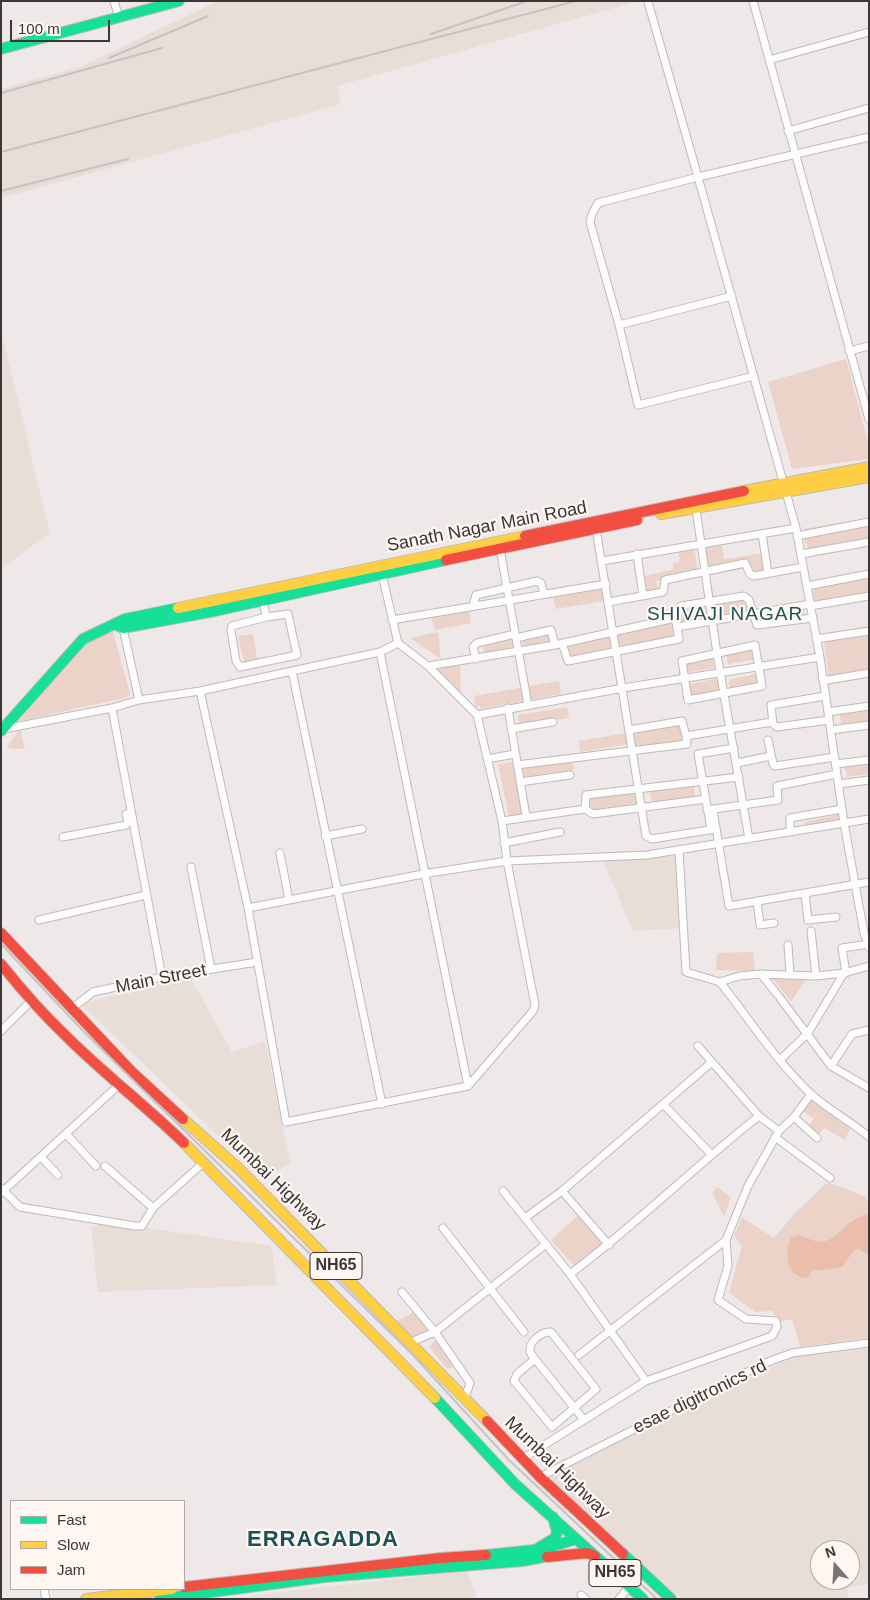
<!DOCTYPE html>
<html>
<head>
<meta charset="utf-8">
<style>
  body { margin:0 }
  #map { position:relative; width:870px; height:1600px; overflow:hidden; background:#eee9e8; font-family:Arial,sans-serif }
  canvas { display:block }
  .frame { position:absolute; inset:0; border:2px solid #3b3736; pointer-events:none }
  .legend { position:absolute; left:10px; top:1500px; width:175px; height:90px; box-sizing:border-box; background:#fff6f2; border:1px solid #b1aaa7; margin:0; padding:6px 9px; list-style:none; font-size:15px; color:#3b3736 }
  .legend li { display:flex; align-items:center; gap:10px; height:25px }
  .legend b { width:25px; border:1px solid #b1aaa7 }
  .north { position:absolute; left:810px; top:1540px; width:50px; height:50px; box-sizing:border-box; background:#fff6f2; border:1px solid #b1aaa7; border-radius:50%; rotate:341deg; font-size:14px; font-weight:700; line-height:20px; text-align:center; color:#3b3736 }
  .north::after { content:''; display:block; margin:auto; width:18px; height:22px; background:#7a7574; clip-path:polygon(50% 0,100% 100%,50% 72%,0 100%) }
  .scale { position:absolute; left:10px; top:20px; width:100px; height:22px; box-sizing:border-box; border:2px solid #3b3736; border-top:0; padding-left:6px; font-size:15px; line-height:18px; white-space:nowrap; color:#3b3736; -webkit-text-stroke:4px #fff6f2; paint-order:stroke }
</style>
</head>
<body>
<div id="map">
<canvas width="870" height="1600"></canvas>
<div class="frame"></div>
<ul class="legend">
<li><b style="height:6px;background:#16e098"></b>Fast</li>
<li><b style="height:6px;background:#ffcf43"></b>Slow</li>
<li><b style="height:6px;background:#f24e42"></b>Jam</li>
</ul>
<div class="north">N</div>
<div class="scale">100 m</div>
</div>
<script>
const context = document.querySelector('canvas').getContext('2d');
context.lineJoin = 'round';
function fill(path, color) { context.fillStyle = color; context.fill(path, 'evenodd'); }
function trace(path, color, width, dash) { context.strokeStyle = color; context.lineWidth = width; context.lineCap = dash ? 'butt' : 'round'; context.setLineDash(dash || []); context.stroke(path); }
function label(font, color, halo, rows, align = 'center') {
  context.font = font + ' Arial,sans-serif'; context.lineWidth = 4.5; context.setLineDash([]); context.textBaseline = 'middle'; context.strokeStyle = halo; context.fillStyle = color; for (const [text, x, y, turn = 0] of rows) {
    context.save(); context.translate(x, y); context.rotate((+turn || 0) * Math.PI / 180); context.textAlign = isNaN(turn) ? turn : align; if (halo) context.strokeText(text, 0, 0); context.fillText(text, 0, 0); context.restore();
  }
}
const built = new Path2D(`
  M218,1H639L337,86L341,104L1,198V89L82,66Z
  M1,331L50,533L1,569Z
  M675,856L680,928L633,931L603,861Z
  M190,977L232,1052L265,1041L290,1163L263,1179L83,1006L87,1002Z
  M107,1222L271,1246L277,1285L98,1292L91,1227Z
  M869,1348V1583L847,1588L849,1599H682L614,1542L549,1476L792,1357ZM820,1550H850V1580H820Z
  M467,1571L477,1599H230L274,1593Z`);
const green = new Path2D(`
  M846,359L869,446V459L792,469L768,382Z
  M869,518V542L809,552L807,544H805L804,529Z
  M721,542L724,559L764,553L767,572L752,575L749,568L710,575L705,545Z
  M694,545L698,573L656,581L659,592L648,597L643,576L673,570V563L680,562L678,549Z
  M869,575V597L821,605L820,600L814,601L813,586Z
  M601,584L604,601L556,609L552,594Z
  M745,598L751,612L712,619L710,603Z
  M707,603L710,619L678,625L670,618L673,608Z
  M803,605L806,623L769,628L766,612Z
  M469,610L471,623L435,630L431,617Z
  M675,620L676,639L619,650L616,632Z
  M112,628L130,694L125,698L19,721L84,644Z
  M438,632L441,659L410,638Z
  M552,632L554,644L524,649L523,638Z
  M869,633V672L829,679L824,641Z
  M253,634L257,659L244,662L238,636Z
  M512,636L514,648L484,654L482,642Z
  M611,636L612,651L568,660L564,643Z
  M756,646L758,659L728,664L726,653Z
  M712,655L714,668L684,673L683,662Z
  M460,662L461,692L436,668Z
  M758,673L760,685L730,691L729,680Z
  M717,678L719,691L689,696L688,685Z
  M559,681L561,694L481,709L480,706L475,707L474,696Z
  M567,707L569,718L519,726L518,715Z
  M869,708V722L842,725L839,712Z
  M679,724L683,742L633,748L631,731Z
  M20,728L25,749L7,748Z
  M627,733L629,744L580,752L579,741Z
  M572,759L574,770L524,777L523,767Z
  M869,760V774L847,777L844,764Z
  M513,762L525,813L509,816L498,764Z
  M694,783L695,797L652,803L649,790Z
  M634,790L636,803L592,811L589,797Z
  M845,813L846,820L806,827L805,822Z
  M753,952L755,971L716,970L717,953Z
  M771,976L806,979L791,1002Z
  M810,1098L852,1124L845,1140L824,1128L819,1134L808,1126L814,1119L802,1110Z
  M828,1182L866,1197L869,1205V1338L800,1347L792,1319L780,1322L772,1311L755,1312L729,1293L742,1246L734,1235L742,1217L774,1238L795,1213Z
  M718,1187L731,1198L724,1217L712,1193Z
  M580,1214L604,1243L576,1268L551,1240Z
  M414,1312L429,1331L411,1338L397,1321Z
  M436,1340L458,1365L447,1369L429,1347Z`);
const water = new Path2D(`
  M869,1214V1255L859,1249L854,1250L842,1267L824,1270H813L807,1278C786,1278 784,1251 791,1238L799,1234C838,1257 835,1221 869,1214Z`);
const street = new Path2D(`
  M114,1L119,18
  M753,1L869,419
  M648,2L698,177L598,203L592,214L590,222L619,325L638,405L754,376
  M769,60L869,32
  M788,131L869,108
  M869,137L698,177L796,528L820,657L844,823L864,933L869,947
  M619,325L732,296
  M849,351L869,346
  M696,509L717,654L749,839
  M596,529L646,836L652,839L715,829
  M762,534L768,573
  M797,536L869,522
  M500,549L528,705
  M637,554L643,596
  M801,554L869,542
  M602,561L796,528
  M381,570L398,643
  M807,586L869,574
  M263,598L266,617L288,614L297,655L240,667L236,661L231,630L232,626L266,617
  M609,602L663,592L665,580L745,563L750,574L754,576L803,567
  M473,606L476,595L537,581L541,583L544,594
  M681,606L744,596L749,600L757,625L812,618
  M810,606L869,596
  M392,620L606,584
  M677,627L810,604
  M123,628L139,700
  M516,638L551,630L555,645
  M816,639L869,631
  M755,645L762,686L688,700L682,661Z
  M380,652L468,1086
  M476,659L473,647L477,643L515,634
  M428,666L555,645L675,618L679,639L568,661L562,643
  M292,671L382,1104
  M822,678L828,680L869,673
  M825,696L771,705L773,724L777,727L829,720
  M112,708L162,977
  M508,708L526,816
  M828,712L869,706
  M477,715L623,688L820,657
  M4,729L112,708L139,700L200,691L380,652L398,643L428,666L477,715L502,821L507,861L535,1005L533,1011L468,1086L286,1122L248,908L200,691
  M511,729L553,722
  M629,730L682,721L686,736
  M831,730L869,725
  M768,740L773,764L775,766L835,757
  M487,759L515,754
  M737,763L771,756
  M836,764L869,760
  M517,765L687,744L686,736L772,722
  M520,782L570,775
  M839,784L869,780
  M585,809L586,795L739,777
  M707,810L778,800L777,786L837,774
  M713,810L729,906L869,882
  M502,821L585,809L593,814L706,799
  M711,829L698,754L734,748
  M790,832V818L842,809
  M325,836L362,829
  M63,837L126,825L128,822L126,814L131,812
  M504,843L560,832
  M679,850L686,972L720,982L739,976L761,974L816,976L844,973L869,966
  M280,853L289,900
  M191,867L211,969
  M805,894L808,920L836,917
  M757,901L760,925L774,923
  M248,908L423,874L507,861L647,855L869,819
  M39,920L146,895
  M811,931L816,976
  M788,945L790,975
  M846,973L842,948L869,944
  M761,974L777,994
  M720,982C749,1019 776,1061 810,1093C828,1110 851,1121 869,1137
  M780,998L831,1066L869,1088
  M71,1009L93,992L162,977L257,962
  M1,1031L31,1001
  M698,1046L759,1116L779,1131
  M780,1060L808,1033L844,973
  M831,1066L852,1034L869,1030
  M664,1105L711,1154
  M794,1117L817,1138
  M66,1134L96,1166
  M775,1137L830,1178
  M41,1157L58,1175
  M105,1166L153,1208L202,1164
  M1,1188L20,1207L135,1226H142L153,1208
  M503,1191L570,1274L646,1381
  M562,1191L609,1245
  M1,1193L120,1084
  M525,1218L562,1191L712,1062
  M443,1228L524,1332
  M570,1274C636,1225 694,1167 759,1116
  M402,1292L435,1332L470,1383L465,1398
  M411,1342L435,1332L546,1244
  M579,1355L726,1240L748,1186L779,1131L794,1117L811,1094
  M535,1359L517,1374L514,1381L552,1427L596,1389L551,1332C541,1331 526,1344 531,1354L584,1420
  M522,1459L646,1381L772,1336L777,1327L776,1321L746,1319L718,1300L728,1266L726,1240
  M540,1477L765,1363L792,1353L869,1343
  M44,1589L46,1599
  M581,1595L586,1599
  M619,1599L630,1586`);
const fast = new Path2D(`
  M1,49L179,1
  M114,624L123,628L215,611L446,560
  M1,731L83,639L125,619L178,608
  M435,1398L515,1484L643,1599
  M535,1550L555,1538L557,1532L553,1517
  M623,1554L671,1599
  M486,1555L544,1549L576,1539
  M160,1599L325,1577L523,1561L553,1555`);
const slow = new Path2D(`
  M744,491L869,467
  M661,514L869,477
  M178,608L525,536
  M183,1119L238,1168L487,1421
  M184,1143L435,1398
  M86,1599L172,1589`);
const jam = new Path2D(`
  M525,536L744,491
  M446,560L637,520
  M1,933L132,1072L183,1119
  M1,964C21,989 42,1013 65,1035C103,1073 146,1106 184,1143
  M487,1421L540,1477L623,1554
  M547,1557L587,1553L595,1556
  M184,1587L441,1558L486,1555`);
const rail = new Path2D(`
  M431,34L527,1
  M109,58L208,16
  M1,93L162,48
  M1,152L576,1
  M1,191L128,159
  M1,944L84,1032L412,1354L509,1460L657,1599`);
const shields = [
  [336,1266,52],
  [615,1573,52]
];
const shieldNames = [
  ["NH65",336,1266],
  ["NH65",615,1573]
];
const streetNames = [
  ["Sanath Nagar Main Road",487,527,-11],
  ["Main Street",161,979,-11],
  ["Mumbai Highway",273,1180,44],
  ["esae digitronics rd",700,1397,-26],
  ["Mumbai Highway",557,1468,44]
];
const neighbourhoodNames = [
  ["SHIVAJI NAGAR",725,615]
];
const districtNames = [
  ["ERRAGADDA",323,1540]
];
fill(built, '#e9ddd8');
fill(green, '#ecd3c9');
fill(water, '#eabeaa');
trace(street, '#bebab9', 9);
trace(fast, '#bebab9', 12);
trace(slow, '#bebab9', 12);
trace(jam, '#bebab9', 12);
trace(street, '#fcfcfc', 7);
trace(fast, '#16e098', 10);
trace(slow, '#ffcf43', 10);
trace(jam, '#f24e42', 10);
trace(rail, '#c5c4c3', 2);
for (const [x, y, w] of shields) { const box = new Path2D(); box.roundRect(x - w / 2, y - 13.5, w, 27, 4); context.fillStyle = '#fff6f2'; context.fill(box); trace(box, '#3b3736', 1); }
label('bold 16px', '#3b3736', null, shieldNames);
label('18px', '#3b3736', '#fff6f2', streetNames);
context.letterSpacing = '1px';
label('19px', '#175359', '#fff6f2', neighbourhoodNames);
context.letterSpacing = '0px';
context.letterSpacing = '1px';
label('bold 22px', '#175359', '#fff6f2', districtNames);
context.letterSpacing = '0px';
</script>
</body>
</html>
